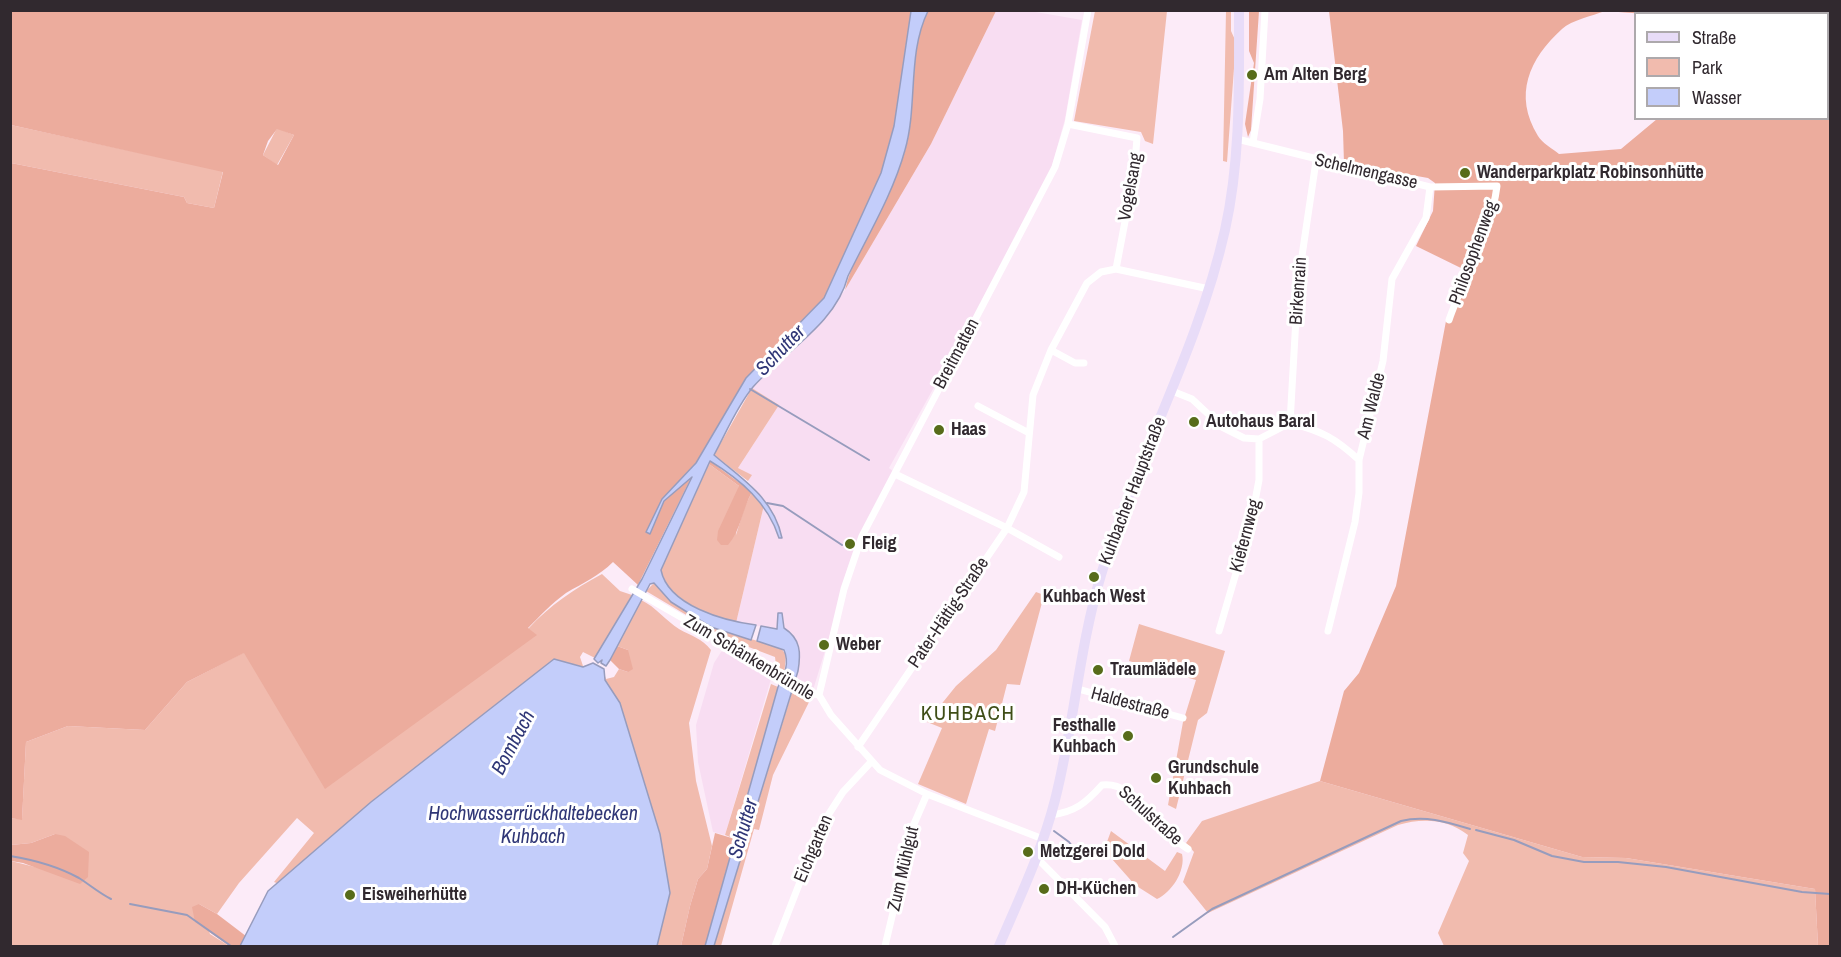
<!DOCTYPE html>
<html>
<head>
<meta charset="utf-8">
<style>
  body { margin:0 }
  #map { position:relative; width:1841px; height:957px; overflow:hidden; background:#fcebf8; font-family:"Archivo Narrow",sans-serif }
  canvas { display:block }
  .frame { position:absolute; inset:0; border:12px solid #31292f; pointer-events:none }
  .legend { position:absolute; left:1634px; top:12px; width:195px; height:108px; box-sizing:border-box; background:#fff; border:2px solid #ada9ac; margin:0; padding:8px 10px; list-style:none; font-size:18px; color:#31292f }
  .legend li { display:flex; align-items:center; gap:12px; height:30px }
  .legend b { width:30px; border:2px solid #ada9ac }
</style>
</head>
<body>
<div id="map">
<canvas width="1841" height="957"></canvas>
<div class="frame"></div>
<ul class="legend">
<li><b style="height:8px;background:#e8dcf8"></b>Straße</li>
<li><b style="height:16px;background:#f1bbae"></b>Park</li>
<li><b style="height:16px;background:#c3cdfa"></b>Wasser</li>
</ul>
</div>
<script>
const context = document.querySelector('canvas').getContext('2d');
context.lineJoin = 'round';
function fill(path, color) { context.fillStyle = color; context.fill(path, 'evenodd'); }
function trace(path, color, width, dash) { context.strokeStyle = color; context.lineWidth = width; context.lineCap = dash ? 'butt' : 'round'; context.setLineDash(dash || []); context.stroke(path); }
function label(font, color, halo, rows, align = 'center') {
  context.font = font + ' "Archivo Narrow",sans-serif'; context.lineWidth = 6; context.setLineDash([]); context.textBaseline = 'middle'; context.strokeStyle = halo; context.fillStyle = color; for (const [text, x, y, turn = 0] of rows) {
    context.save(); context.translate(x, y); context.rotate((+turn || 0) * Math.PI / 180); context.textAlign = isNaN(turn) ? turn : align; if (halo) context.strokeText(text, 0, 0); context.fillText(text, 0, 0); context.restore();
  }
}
const built = new Path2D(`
  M996,11H1030L1082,20L1065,119L1051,169L986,294L889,468L893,471L860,536L810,700L792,692L798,671L800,653L799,645L784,628L782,620L777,629L736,623L764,505L779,538H782L767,503L748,481L751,475L738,468L779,405L752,388L811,333L845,290L931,144Z
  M727,649L771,679L725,835L713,832L698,762L696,725L714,663L721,652Z`);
const green = new Path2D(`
  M1095,11H1167L1153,144L1145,141L1141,132L1074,121Z
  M1226,11H1231V31L1236,42L1227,162L1223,161Z
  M11,125L223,171L214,208L187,203L184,197L11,163Z
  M277,128L294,135L277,165L263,155Z
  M752,388L779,405L738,468L752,475L748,481L714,455Z
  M709,464L739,486L736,535L745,506L752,492L764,505L736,623C710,614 667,601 661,570Z
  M602,574L620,591L632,595L595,658L583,652L580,657L583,666L591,665L603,671L606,679L614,677L619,669L628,672V650L617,646L641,600C656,607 666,621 679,629C691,636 702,638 711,650L689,723L696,781L712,846L707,869L698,879L690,906L681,946H644L326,902L274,882L314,833L297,818L239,883L217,914L199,904L210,934L229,946H11V861L43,869L55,834L31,843L11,845L10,818L22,819L26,742L68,726L145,730L187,682L245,652L536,635L528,629C550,605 574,589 602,574Z
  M654,583L671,602L711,627L781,648L786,655L784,676L777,673L775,657L725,638L646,591Z
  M1036,592L1044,595L1020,685L1007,684L995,731L989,729L966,804L918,784L942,728L927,722L956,686L996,650Z
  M1139,624L1225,651L1207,713L1198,720L1176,809L1168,805L1183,722L1196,680L1129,661Z
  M771,684L778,687L735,839L725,835Z
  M792,692L810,700L773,775L759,830L754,829L721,946H714Z
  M1320,781L1582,857L1626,858L1815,889L1818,946H1444L1438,933L1469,861L1463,853L1468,835C1447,819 1423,818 1398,825L1208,913L1183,882L1194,852L1186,843L1202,821Z
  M1111,831L1165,871L1177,852L1182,854C1186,871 1171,893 1157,899L1135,885L1104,850Z`);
const forest = new Path2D(`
  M11,11H911L894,126L881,173L824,298L746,378L696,463L662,499L650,530L664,501L692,476L638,585L613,562C599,576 583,583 566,593C552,603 540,616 528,628L537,635L325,789L244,653L187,682L145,730L68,726L26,742L22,820L11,818V163L184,197L187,203L214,208L223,172L11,125ZM277,129L294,135L278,165L263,155L268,141Z
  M928,11H996L931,144L845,290C857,242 891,200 905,151C918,107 907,55 928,11Z
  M1249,11H1259L1251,130L1248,137L1245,124L1254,63L1249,51Z
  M1329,11H1830V946H1818L1815,889L1626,858L1582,857L1320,781L1344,691L1359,673L1396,586L1446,321L1465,270L1416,246L1433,211L1435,183L1428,178L1344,163L1343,131ZM1605,11L1645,14H1828V118L1657,119L1621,149L1559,154C1553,149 1542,143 1538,136C1513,95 1529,59 1562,29C1572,20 1592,16 1605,11Z
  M710,461L752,492C742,510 741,530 728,545H721L717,540L718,531L739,486L709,464Z
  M617,646L628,650L633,669L628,672L619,669L610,660Z
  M715,833L735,839L705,946H681L690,906L698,879L707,869Z
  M55,834L65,836L89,852L88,877L80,884L23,863L11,861V845L31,843Z
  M199,904L217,914L259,946H229L195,922L192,907Z`);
const water = new Path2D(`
  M911,11H928C907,54 918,105 905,150C893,194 868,235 848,276C836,324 785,351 753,387C737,406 726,433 714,455C742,479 774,498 782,538H779C768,503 741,480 710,461L661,570C668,606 725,621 756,625L751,640L711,627L671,602L654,583L650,584L610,660L606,666L601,663L602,660L598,663L594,659L642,579L692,477L664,501L650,534L646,532L662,499L696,463L746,378L824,298L881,173L894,126Z
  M778,613H782L784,628C801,639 801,653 798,671L714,946H705L778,687C784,675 790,664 784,650L757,641L761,626L777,629Z
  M554,659L583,667L593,663L604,669L605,680L620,703L660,834L670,893L657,946H240L268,891L371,802Z`);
const stream = new Path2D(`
  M750,389L869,460
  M767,503L783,506L842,545
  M1476,830L1514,840L1552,856L1584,862H1618L1666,867L1802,892L1830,894
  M1054,831L1069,842L1080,856
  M10,856C35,860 57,866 79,878C90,885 99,893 111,899
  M130,904L187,915L231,946
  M1173,937L1212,909L1401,821C1425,815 1447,822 1470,829`);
const street = new Path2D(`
  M1068,124L1137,138L1134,174L1116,269
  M1237,139L1430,187L1497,186C1491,234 1464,276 1449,320
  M1253,142L1260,99L1265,10
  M1051,350L1075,363H1084
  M1172,391L1192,399L1222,427L1244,438L1259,439L1290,423C1322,431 1335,438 1359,460
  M978,406L1029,433
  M1290,423L1298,283L1316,161
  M895,474L1007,528L1059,557
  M632,589L724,642L793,688L819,695
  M1219,631L1251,522L1259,480V439
  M1328,631L1355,522L1359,493V460L1383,361L1392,279L1426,218L1430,187
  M1078,689L1183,718
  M819,695L844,589L862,536L1055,167L1068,124L1088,10
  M819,695L831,715L880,770L927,794L1043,839
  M858,747L1007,528L1024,492L1033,395L1051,350L1087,283L1101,272L1116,269L1209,289
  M1051,815C1075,812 1086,803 1102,785C1128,782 1138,805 1154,822C1164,833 1176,841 1188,849
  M1036,857L1105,927L1115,946
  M775,946L823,823L843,792L871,762
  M885,946L914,824L927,794`);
const primary = new Path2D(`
  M999,946C1019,899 1042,851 1055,800C1074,726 1079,648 1101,575C1136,458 1198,350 1225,230C1241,158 1239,83 1239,10`);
const markers = [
  [1252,75,6,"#576c1a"],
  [1465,173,6,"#576c1a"],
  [1194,422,6,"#576c1a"],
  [939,430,6,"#576c1a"],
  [850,544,6,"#576c1a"],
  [1094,577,6,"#576c1a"],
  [824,645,6,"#576c1a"],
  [1098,670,6,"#576c1a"],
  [1128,736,6,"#576c1a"],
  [1156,778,6,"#576c1a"],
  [1028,852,6,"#576c1a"],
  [1044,889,6,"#576c1a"],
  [350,895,6,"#576c1a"]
];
const poiNames = [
  ["Am Alten Berg",1264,75],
  ["Wanderparkplatz Robinsonhütte",1477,173],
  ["Autohaus Baral",1206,422],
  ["Haas",951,430],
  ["Fleig",862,544],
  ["Kuhbach West",1094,597,"center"],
  ["Weber",836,645],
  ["Traumlädele",1110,670],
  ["Festhalle",1116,726,"right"],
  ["Kuhbach",1116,747,"right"],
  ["Grundschule",1168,768],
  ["Kuhbach",1168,789],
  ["Metzgerei Dold",1040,852],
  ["DH-Küchen",1056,889],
  ["Eisweiherhütte",362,895]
];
const streetNames = [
  ["Schelmengasse",1366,172,13],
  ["Vogelsang",1131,187,-80],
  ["Philosophenweg",1474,253,-70],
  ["Birkenrain",1299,291,-86],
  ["Breitmatten",957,354,-62],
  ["Am Walde",1372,406,-76],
  ["Kuhbacher Hauptstraße",1133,491,-69],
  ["Kiefernweg",1246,536,-75],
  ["Pater-Hättig-Straße",949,613,-56],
  ["Zum Schänkenbrünnle",749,658,31],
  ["Haldestraße",1130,704,15],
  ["Schulstraße",1150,816,42],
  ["Eichgarten",814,849,-67],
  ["Zum Mühlgut",904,869,-77]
];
const waterNames = [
  ["Schutter",781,351,-46],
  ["Bombach",514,743,-62],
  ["Hochwasserrückhaltebecken",533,815],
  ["Kuhbach",533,838],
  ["Schutter",744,829,-74]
];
const quarterNames = [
  ["KUHBACH",968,714]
];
fill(built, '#f8ddf2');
fill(green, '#f1bbae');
fill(forest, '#ecac9d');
fill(water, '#c3cdfa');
trace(water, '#979cbd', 1.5);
trace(stream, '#979cbd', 2);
trace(street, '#fff', 7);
trace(primary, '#e8dcf8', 10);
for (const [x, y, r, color] of markers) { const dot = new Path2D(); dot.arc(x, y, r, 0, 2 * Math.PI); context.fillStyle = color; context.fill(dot); trace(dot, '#fff', 2); }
label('bold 18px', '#31292f', '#fff', poiNames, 'left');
label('18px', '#31292f', '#fff', streetNames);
label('italic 20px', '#2f3676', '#fff', waterNames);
context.letterSpacing = '1.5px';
label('21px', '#3f4e17', '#fff', quarterNames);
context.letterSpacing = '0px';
</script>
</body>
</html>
